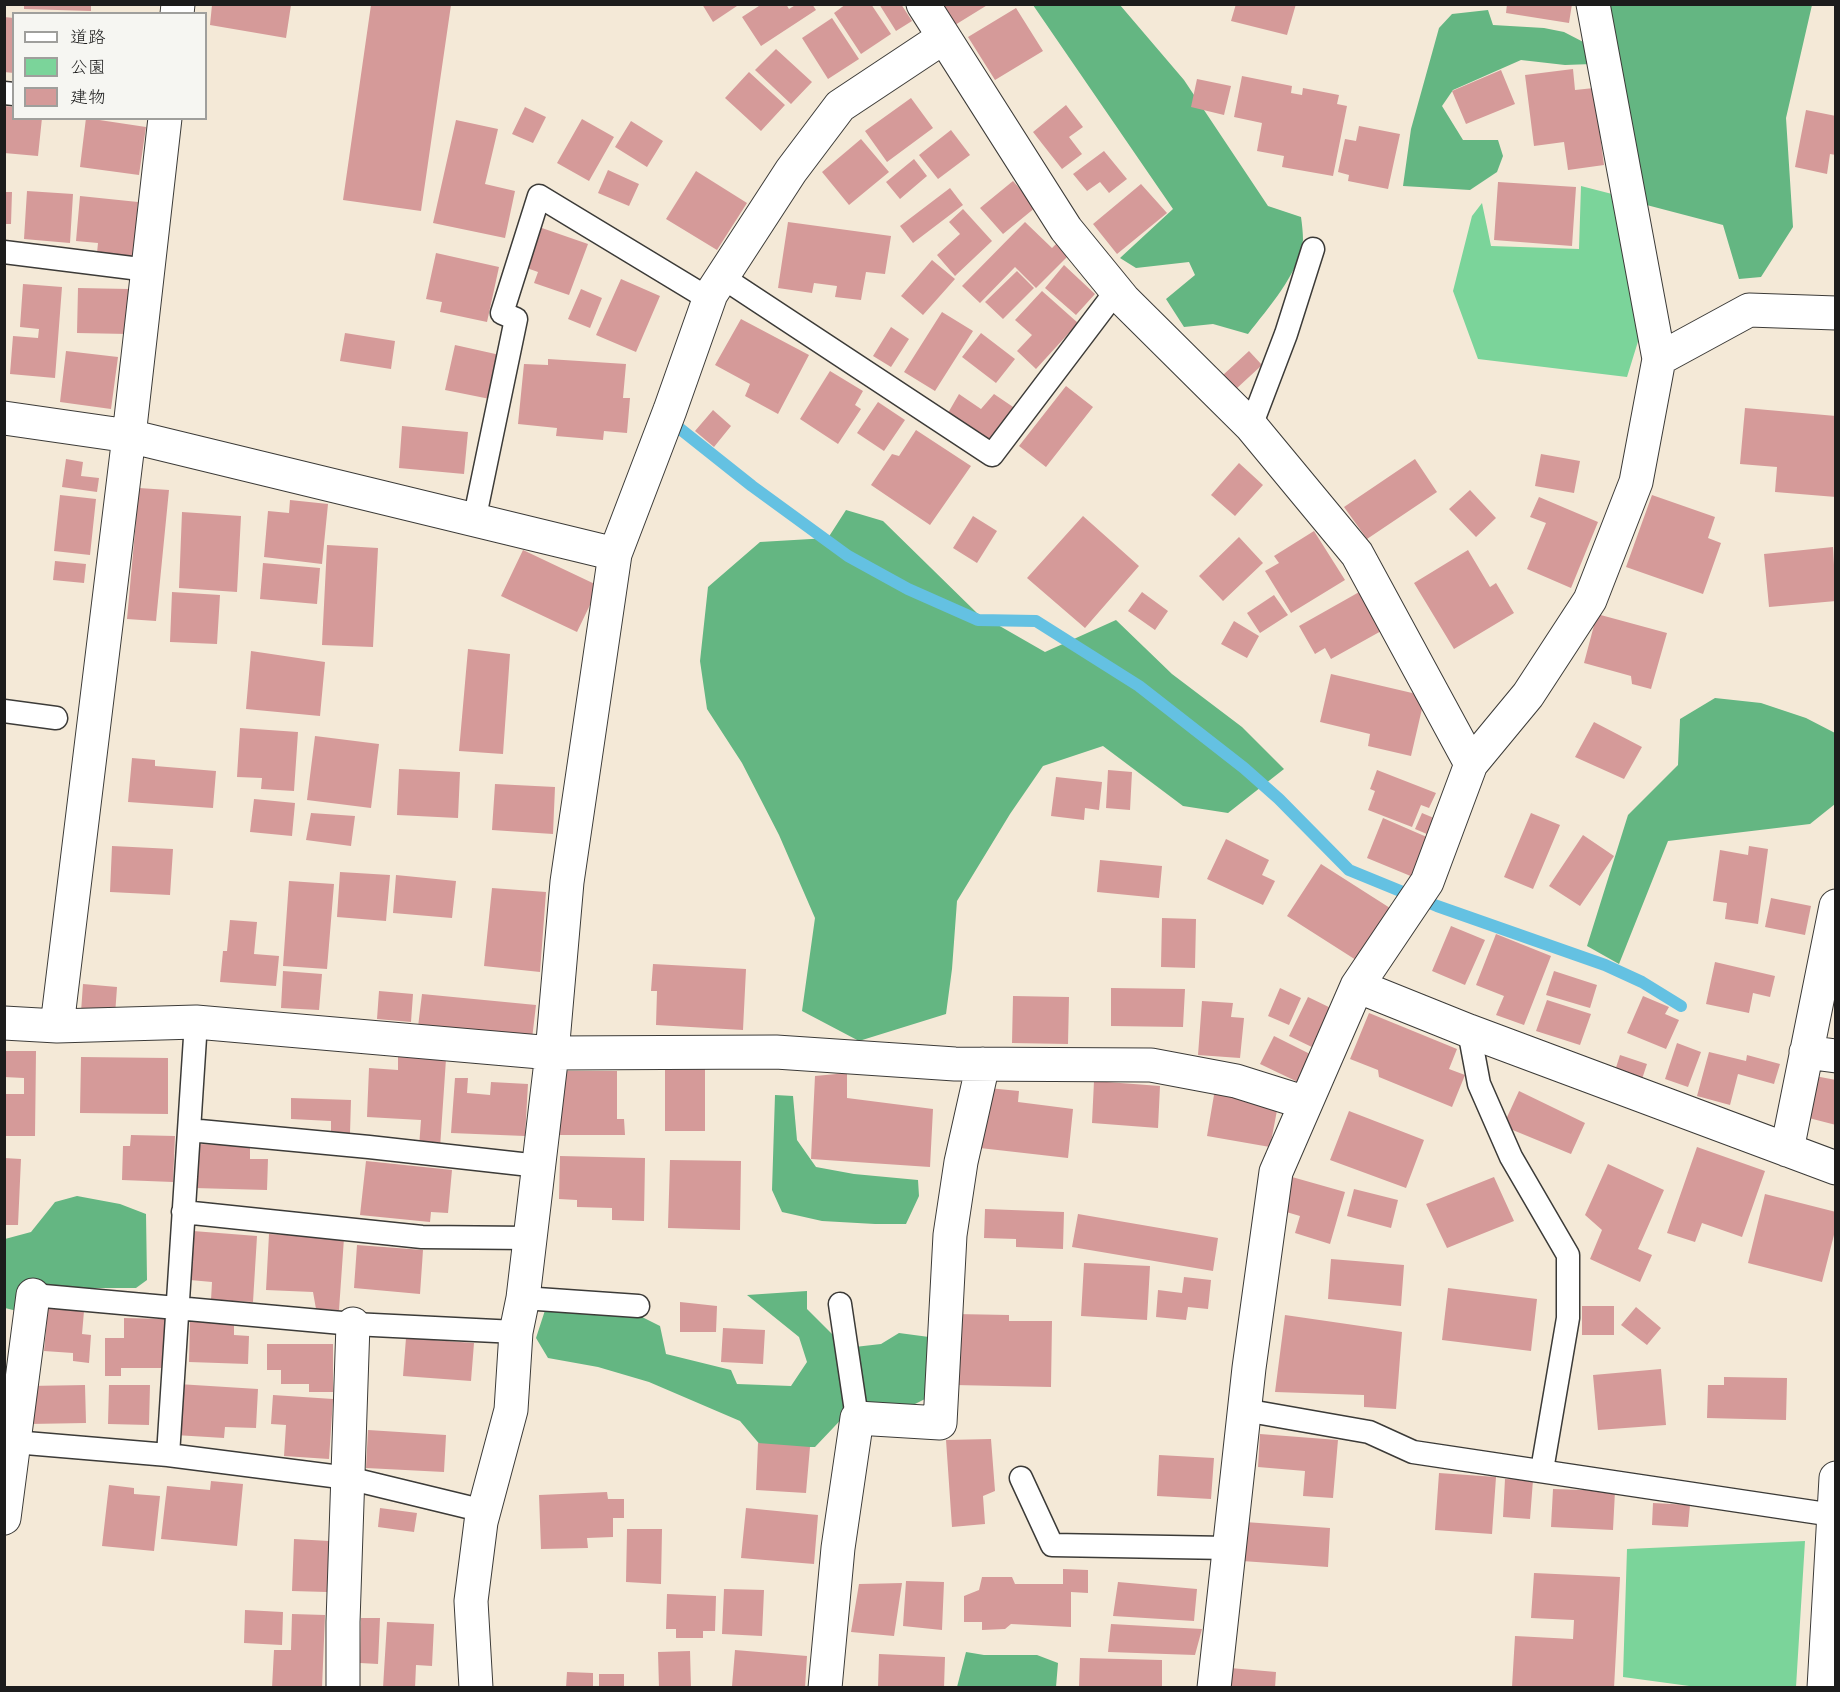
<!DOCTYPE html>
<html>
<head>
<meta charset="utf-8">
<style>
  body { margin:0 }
  #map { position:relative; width:1840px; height:1692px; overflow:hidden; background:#f4e9d7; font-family:Sriracha,"Klee One",sans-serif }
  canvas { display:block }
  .frame { position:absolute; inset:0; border:6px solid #1c1c1c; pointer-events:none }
  .legend { position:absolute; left:12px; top:12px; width:195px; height:108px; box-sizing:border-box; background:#f6f6f2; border:2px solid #9f9f9c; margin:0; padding:8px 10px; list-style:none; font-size:18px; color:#1c1c1c }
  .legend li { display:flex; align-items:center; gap:12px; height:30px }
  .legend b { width:30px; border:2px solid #9f9f9c }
</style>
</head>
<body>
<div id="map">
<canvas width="1840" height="1692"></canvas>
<div class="frame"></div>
<ul class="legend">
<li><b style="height:8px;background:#fff"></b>道路</li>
<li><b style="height:16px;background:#7bd49a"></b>公園</li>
<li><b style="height:16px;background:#d59a99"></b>建物</li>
</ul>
</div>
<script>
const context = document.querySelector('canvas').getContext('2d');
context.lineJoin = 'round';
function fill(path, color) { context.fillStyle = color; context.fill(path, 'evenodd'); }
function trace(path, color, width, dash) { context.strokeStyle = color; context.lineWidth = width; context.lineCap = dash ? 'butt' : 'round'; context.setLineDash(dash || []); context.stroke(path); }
const green = new Path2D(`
  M1581,186L1612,194L1640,335L1627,377L1478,359L1453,291L1472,216L1482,203L1491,246L1579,249Z
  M1805,1541L1796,1687L1704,1688L1623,1677L1627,1549Z`);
const forest = new Path2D(`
  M1033,5H1120L1184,80L1268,206L1301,217C1302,224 1303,233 1303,240C1299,274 1268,308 1248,334L1213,324L1184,327L1166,299L1195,275L1189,262L1136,268L1120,258L1173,209Z
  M1610,5H1812L1786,118L1793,227L1761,277L1739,279L1723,225L1639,203Z
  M1488,10L1493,25L1544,28L1564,32L1591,46L1592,64L1565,65L1521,60L1453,90L1442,106L1463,140H1498L1503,156L1497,172L1470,190L1403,186L1411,129L1439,28L1452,14Z
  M846,510L883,521L977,613L1045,652L1116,620L1172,674L1242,727L1284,769L1228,813L1183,806L1103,746L1043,766L1010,814L957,901L952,969L946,1014L859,1041L802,1011L815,918L779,835L742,763L707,709L700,661L708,587L760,542L828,538Z
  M1715,698L1761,703L1806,718L1835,733V804L1810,824L1668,841L1619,964L1587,946L1628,815L1678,765L1680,719Z
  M775,1095L793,1096L797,1140L816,1167L854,1174L918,1180L919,1196L906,1224H875L822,1221L782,1212L772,1190Z
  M77,1196L120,1204L146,1214L147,1280L136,1288H69L17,1311L5,1308V1239L31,1232L55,1202Z
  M807,1291V1309L846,1348L881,1344L899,1333L929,1337V1397L893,1415L852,1408L815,1447H762L740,1421L649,1382L598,1367L548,1358L536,1338L548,1301L640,1316L660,1326L666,1354L731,1370L737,1384L791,1386L807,1362L799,1337L747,1295Z
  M966,1652L984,1655H1037L1058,1663L1056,1687H957Z`);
const stream = new Path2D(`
  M679,428L752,486L848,556L908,589L978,620L1036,621L1139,686L1244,768L1279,799L1349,870L1437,906L1605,965L1642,982L1681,1006`);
const building = new Path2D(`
  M24,4H91V11L24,9Z
  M702,4H740L713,22Z
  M762,4H786L789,9L797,4H812L816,10L761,46L742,17Z
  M846,4H871L891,34L861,54L834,13Z
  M879,4H901L912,21L896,31Z
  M942,4H989L955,25Z
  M1236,4H1296L1287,35L1231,21Z
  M1507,4H1572L1569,23L1506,13Z
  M212,5H291L286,38L210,25Z
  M371,5H451L421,211L343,200Z
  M1016,8L1043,51L995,80L968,37Z
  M4,17L14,18V73L4,72Z
  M832,18L859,59L828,79L802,38Z
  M776,49L812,82L791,104L755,70Z
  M1573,69L1575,90L1594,88L1604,165L1568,170L1564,142L1534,146L1525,75Z
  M1501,70L1515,104L1466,124L1452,91Z
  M749,72L785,105L761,131L725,98Z
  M1242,76L1292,86L1291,93L1302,95L1303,88L1339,95L1337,104L1347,106L1333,176L1282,167L1284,156L1257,151L1262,123L1234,117Z
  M1197,79L1231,86L1224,115L1191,107Z
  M911,98L933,128L887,162L865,131Z
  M1066,105L1083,127L1069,137L1082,154L1062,169L1033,132Z
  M4,106L14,107V118H42L38,156L4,153Z
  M525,107L546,117L533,143L512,134Z
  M1806,110L1836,116V155L1830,154L1827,174L1795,167Z
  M86,118L146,127L139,175L80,167Z
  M582,119L614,137L589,181L557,163Z
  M456,120L498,129L485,184L515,191L505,238L433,223Z
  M631,121L663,141L647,167L615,147Z
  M1359,126L1400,134L1388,189L1348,181L1349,175L1338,172L1345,139L1356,141Z
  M951,130L970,155L938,179L919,155Z
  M861,139L889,172L849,205L822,172Z
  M1104,151L1127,179L1109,193L1100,182L1087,191L1073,174Z
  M914,159L927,176L900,199L886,182Z
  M608,170L639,184L629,206L598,193Z
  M696,171L747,203L717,250L666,219Z
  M1013,181L1036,207L1003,234L980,208Z
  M1498,182L1576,187L1572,246L1494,240Z
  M1141,184L1167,213L1117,254L1093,224Z
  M950,188L963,205L913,243L900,226Z
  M27,191L73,194L70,243L24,239Z
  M4,192H12L11,224H4Z
  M80,196L138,202L133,257L97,253L98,243L76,241Z
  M963,209L992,241L955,276L937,255L960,234L949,222Z
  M788,222L891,236L885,274L866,272L861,300L835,297L837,286L814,283L812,293L778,288Z
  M1025,222L1052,248L1057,243L1069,255L1036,288L1015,267L980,303L962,286Z
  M539,227L588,244L569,295L534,283L538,272L524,267Z
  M436,253L499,267L487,322L440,312L442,302L426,299Z
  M932,260L955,279L923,315L901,296Z
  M1064,265L1095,294L1076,315L1045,288Z
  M1017,271L1034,288L1003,319L985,302Z
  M621,279L660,296L636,352L596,335Z
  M23,284L62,287L55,378L10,374L13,336L38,338L39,329L20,327Z
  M78,288L129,289L128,334L77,333Z
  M581,289L602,298L590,328L568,319Z
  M1042,291L1078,323L1036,369L1017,351L1032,335L1015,320Z
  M942,312L973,331L935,391L904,372Z
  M741,319L809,355L778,414L745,396L750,384L715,365Z
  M891,327L909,339L891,367L873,356Z
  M345,333L395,341L391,369L340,361Z
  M981,333L1015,359L996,383L962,357Z
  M455,345L500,355L490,399L445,390Z
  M66,351L118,357L111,409L60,402Z
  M1249,351L1262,365L1236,389L1223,375Z
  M548,359L626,364L623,398H630L627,433L604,431L603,440L556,436L557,428L518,424L524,364L548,365Z
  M830,371L863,391L855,405L861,409L838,444L800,419Z
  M1066,386L1093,407L1046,467L1019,446Z
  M959,394L981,409L994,394L1019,411L994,445L948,413Z
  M878,402L905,420L884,451L857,433Z
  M1745,408L1836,416V497L1775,492L1777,467L1740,464Z
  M713,410L731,426L714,447L695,431Z
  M402,426L468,432L464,474L399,468Z
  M916,430L971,466L930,525L871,485L892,454L899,456Z
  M1541,454L1580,461L1574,493L1535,486Z
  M66,459L83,462L81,476L99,478L97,492L62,487Z
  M1415,459L1437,492L1367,539L1344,507Z
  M1239,463L1263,485L1235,516L1211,495Z
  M139,488L169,490L156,621L127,619Z
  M1470,490L1496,518L1476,537L1449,509Z
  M60,495L96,499L90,555L54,551Z
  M1652,495L1715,517L1708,538L1721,543L1703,594L1626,567Z
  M1539,497L1598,522L1571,588L1527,569L1546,523L1530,517Z
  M290,500L328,504L322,564L264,557L268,511L289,513Z
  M182,512L241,516L237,592L179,588Z
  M973,516L997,531L977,563L953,548Z
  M1083,516L1139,566L1085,628L1027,578Z
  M1314,531L1345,580L1291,613L1265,571L1279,563L1274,556Z
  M1239,537L1263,563L1223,601L1199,576Z
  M327,545L378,548L373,647L322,645Z
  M1833,547L1836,601L1769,607L1764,554Z
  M523,550L599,586L577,632L501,596Z
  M1468,550L1490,587L1496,583L1514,613L1454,649L1414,583Z
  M55,561L86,564L84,583L53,580Z
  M263,563L320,568L317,604L260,599Z
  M1361,591L1383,630L1331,659L1325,648L1315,654L1299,626Z
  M172,592L220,595L217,644L170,642Z
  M1142,592L1168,611L1155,630L1128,611Z
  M1274,595L1288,615L1260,633L1247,613Z
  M1597,614L1667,633L1651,689L1632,684L1631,676L1584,663Z
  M1234,621L1259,636L1247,658L1221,644Z
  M468,649L510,654L503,754L459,751Z
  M251,651L325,662L320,716L246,709Z
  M1331,674L1425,696L1411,756L1368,746L1370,734L1320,722Z
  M1594,722L1642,747L1624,779L1575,757Z
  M240,728L298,732L294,791L261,789L262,778L237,777Z
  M315,736L379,744L371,808L307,800Z
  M132,758L155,760V766L216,771L213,808L128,802Z
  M399,769L460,772L458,818L397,815Z
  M1108,770L1132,772L1130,810L1106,808Z
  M1377,770L1436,793L1429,808L1421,805L1412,827L1368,810L1375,791L1370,789Z
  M1056,777L1102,782L1099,810L1085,808L1084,820L1051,816Z
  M495,784L555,787L553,834L492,830Z
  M254,799L295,803L292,836L250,832Z
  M311,813L355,816L351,846L306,840Z
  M1422,813L1441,821L1434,837L1415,829Z
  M1531,813L1560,825L1533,889L1504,877Z
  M1383,818L1429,838L1413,877L1367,858Z
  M1583,835L1614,856L1580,906L1549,886Z
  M1226,839L1269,860L1262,875L1275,881L1263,905L1207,879Z
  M112,846L173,849L170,895L110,892Z
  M1749,846L1768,849L1758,924L1725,919L1727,903L1713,901L1720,850L1748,855Z
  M1100,860L1162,866L1159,898L1097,892Z
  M1321,864L1390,908L1356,960L1287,916Z
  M340,872L390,875L386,921L337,917Z
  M396,875L456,881L452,918L393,913Z
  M289,881L334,884L327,969L283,966Z
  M492,888L546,892L540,972L484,966Z
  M1771,898L1811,906L1805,935L1765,927Z
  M1162,918L1196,919L1195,968L1161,967Z
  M230,920L257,922L254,954L279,956L276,986L220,982L223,951H227Z
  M1451,926L1485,940L1465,985L1432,971Z
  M1496,934L1551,956L1524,1025L1496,1015L1504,996L1476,985Z
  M1715,962L1775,976L1770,997L1753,993L1749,1013L1706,1004Z
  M653,964L746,969L743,1030L656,1025L657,991H651Z
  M283,971L322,974L319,1010L281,1008Z
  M1554,971L1597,985L1590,1008L1546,995Z
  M83,984L117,987L115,1015L81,1012Z
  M1111,988L1185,989L1183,1027L1111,1026Z
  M1280,988L1301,998L1289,1025L1268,1016Z
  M379,991L413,994L411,1022L377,1019Z
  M422,994L536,1005L532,1039L418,1027Z
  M1013,996L1069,997L1068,1044L1012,1043Z
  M1643,996L1669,1007L1665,1014L1679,1020L1666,1049L1627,1033Z
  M1308,997L1335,1010L1316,1049L1289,1036Z
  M1547,1000L1591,1014L1580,1045L1536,1031Z
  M1202,1001L1233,1003L1231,1017L1244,1018L1240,1058L1198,1055Z
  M1369,1013L1457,1049L1449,1069L1465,1075L1452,1107L1379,1077L1378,1070L1350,1059Z
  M1274,1036L1316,1057L1302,1084L1260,1064Z
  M1677,1043L1701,1052L1688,1087L1665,1079Z
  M4,1051H36L35,1136H5V1094H24V1078L4,1077Z
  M1709,1052L1746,1061L1747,1055L1780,1064L1774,1084L1738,1074L1730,1105L1697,1096Z
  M1620,1055L1647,1064L1641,1082L1614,1074Z
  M81,1057L168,1058V1114L80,1113Z
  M398,1057L446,1059L440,1148L419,1147L421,1120L367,1117L369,1068L398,1070Z
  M665,1067H705V1131H665Z
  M558,1071H617V1119H624L625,1135H558Z
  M847,1073V1098L933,1109L930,1167L811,1159L815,1076Z
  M1815,1076L1836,1080V1125L1805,1117Z
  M455,1078H468L467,1093L490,1095L491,1082L528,1084L525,1136L451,1133Z
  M1094,1081L1160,1086L1158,1128L1092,1123Z
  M988,1088L1019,1091L1018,1102L1073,1109L1068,1158L980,1148Z
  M1215,1089L1279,1100L1270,1147L1207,1136Z
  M1519,1091L1585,1123L1571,1154L1503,1126Z
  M291,1098L351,1100L350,1133H331V1121L291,1119Z
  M1349,1111L1424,1140L1406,1188L1330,1160Z
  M131,1135L175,1136L173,1182L122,1180L123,1146H130Z
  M195,1144L250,1145V1159H268L267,1190L194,1188Z
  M1697,1147L1765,1171L1742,1237L1702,1223L1695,1242L1667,1233Z
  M560,1156L645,1158L644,1221L612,1220V1208L577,1207V1200L559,1199Z
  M4,1158L21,1159L18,1225H4Z
  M670,1160L741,1161L740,1230L668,1228Z
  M366,1161L452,1170L448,1213L431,1212L430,1222L360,1215Z
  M1608,1164L1664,1190L1638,1249L1652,1255L1640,1282L1590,1259L1602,1230L1585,1215Z
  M1292,1177L1345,1192L1330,1244L1295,1233L1300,1216L1283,1211Z
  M1494,1177L1514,1221L1447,1248L1426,1204Z
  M1354,1189L1398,1200L1391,1228L1347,1216Z
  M1765,1194L1836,1212V1227L1822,1282L1748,1263Z
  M985,1209L1064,1212L1063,1249L1016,1247V1239L984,1238Z
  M1078,1214L1218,1238L1213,1271L1072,1247Z
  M193,1231L257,1236L253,1302L211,1300L212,1282L190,1280Z
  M269,1234L344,1238L339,1310L316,1309L313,1292L266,1290Z
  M357,1245L423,1250L420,1294L354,1288Z
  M1331,1259L1404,1265L1401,1306L1328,1299Z
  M1084,1263L1150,1266L1147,1320L1081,1316Z
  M1184,1277L1211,1280L1208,1309L1188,1307L1186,1320L1156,1317L1158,1290L1182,1293Z
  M1448,1288L1537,1299L1531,1351L1442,1340Z
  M680,1302L717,1306L716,1332H680Z
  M1582,1306H1614V1335H1582Z
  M1636,1307L1661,1328L1647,1345L1621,1325Z
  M48,1308L84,1311L82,1334L91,1335L89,1363L73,1361V1353L44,1351Z
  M955,1314L1009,1315V1321H1052L1051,1387L954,1385Z
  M1285,1315L1402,1332L1396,1409L1364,1407V1395L1275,1392Z
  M124,1318L165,1319L164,1368H121V1376H105V1338H124Z
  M190,1321L234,1323V1335L249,1336L248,1364L189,1362Z
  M723,1328L765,1330L763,1364L721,1362Z
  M406,1338L474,1343L471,1381L403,1376Z
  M267,1344H333V1392H309V1384H281V1370H267Z
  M1661,1369L1666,1425L1598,1430L1593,1375Z
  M1724,1377L1787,1378L1786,1420L1707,1418L1708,1385H1724Z
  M178,1384L258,1389L256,1428L225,1427L224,1438L175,1435Z
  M85,1385L86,1423L29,1424L28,1386Z
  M109,1385H150L149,1425L108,1424Z
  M273,1395L333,1399L329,1459L284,1456L286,1425L271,1424Z
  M368,1430L446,1435L444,1472L366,1468Z
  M1260,1434L1338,1440L1333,1498L1303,1496L1305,1471L1258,1467Z
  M991,1439L995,1491L983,1496L985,1524L952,1527L946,1440Z
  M758,1443L810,1447L806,1493L756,1490Z
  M1159,1455L1214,1458L1211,1499L1157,1496Z
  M1439,1473L1496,1477L1492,1534L1435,1530Z
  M1505,1479L1533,1480L1530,1519L1503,1517Z
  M211,1481L243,1484L237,1546L161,1539L167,1486L210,1490Z
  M109,1485L134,1488V1494L160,1496L154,1551L102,1546Z
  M1553,1489L1615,1491L1613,1530L1551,1527Z
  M607,1492L608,1499H624V1518H613V1537L587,1538L588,1548L541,1549L539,1495Z
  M1653,1503L1690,1505L1688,1527L1652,1525Z
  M380,1508L417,1513L414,1532L378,1527Z
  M746,1508L818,1515L814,1564L741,1558Z
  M1245,1522L1330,1528L1328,1567L1242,1561Z
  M627,1529H662L661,1584L626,1582Z
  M294,1539L329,1541L327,1592L292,1591Z
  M1063,1569L1088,1570V1593L1071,1592V1627L1011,1624L1005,1629L982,1630V1622H964V1596L979,1590L982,1577H1012L1015,1584H1063Z
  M1534,1573L1620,1577L1614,1688L1512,1687L1515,1636L1573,1639L1574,1620L1531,1618Z
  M906,1581L944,1582L942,1630L903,1626Z
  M1118,1582L1197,1589L1194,1621L1113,1616Z
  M902,1583L894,1636L851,1632L859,1584Z
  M724,1589L764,1590L762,1636L722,1634Z
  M667,1594L716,1596L715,1631H703V1638H676V1629H666Z
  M245,1610L283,1612L282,1645L244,1643Z
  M292,1614L325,1615L322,1688H272L274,1650H291Z
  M361,1618H380L378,1664L360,1663Z
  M387,1622L434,1624L432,1666L416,1665L415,1688H383Z
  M1111,1624L1202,1629L1195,1655L1108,1652Z
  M735,1650L807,1656L805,1688L732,1686Z
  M690,1651L691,1688H659L658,1652Z
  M879,1654L945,1657L944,1688H878Z
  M1080,1658L1162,1660V1688L1079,1687Z
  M1230,1668L1276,1672L1275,1688H1229Z
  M567,1672L593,1673V1688H566Z
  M599,1674H624V1688H599Z`);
const service = new Path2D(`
  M4,93L14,94
  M4,252L148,270
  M722,277L992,455L1117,290
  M1251,426L1286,334L1313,249
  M474,521L516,319L502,313L539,196L709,299
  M4,711L56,718
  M1469,1031L1479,1084L1511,1157L1568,1255V1318L1542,1470
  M189,1130L369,1147L539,1166
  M183,1212L422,1237L530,1238
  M33,1295L353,1324L516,1332
  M523,1298L638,1306
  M840,1304L857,1418
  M1244,1410L1369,1432L1413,1452L1833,1515
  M14,1442L168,1455L348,1478L484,1511
  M168,1455L196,1022
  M1021,1478L1052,1545L1229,1548`);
const minor = new Path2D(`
  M923,4L1066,229L1124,300L1251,426L1357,554L1471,764
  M177,14L178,4
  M1659,359L1749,310L1836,313
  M4,418L129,436L615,554L567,882L552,1053L523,1298L516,1332L511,1410L481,1522L471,1601L476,1688
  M615,554L670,410L711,294L791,171L840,106L944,37
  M1357,986L1469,1031L1836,1168
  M4,1023L57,1026L196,1022L552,1053L776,1052L955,1064L1151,1065L1236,1081L1306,1103
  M57,1026L129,436L165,118
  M1806,1052L1836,1056
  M1787,1150L1836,906
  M4,1518L33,1295
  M343,1688V1622L353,1324
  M825,1688L838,1548L857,1418L940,1423L950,1235L961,1162L983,1064
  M1214,1688L1249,1368L1276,1172L1357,986L1427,882L1471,764L1528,695L1590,600L1636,482L1659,359L1593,4
  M1824,1688L1836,1478`);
fill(green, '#7bd49a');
fill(forest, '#64b682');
trace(stream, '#64c1e2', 12);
fill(building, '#d59a99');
trace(service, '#3c3b38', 25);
trace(minor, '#3c3b38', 35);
trace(service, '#fff', 22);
trace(minor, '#fff', 33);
</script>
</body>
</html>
